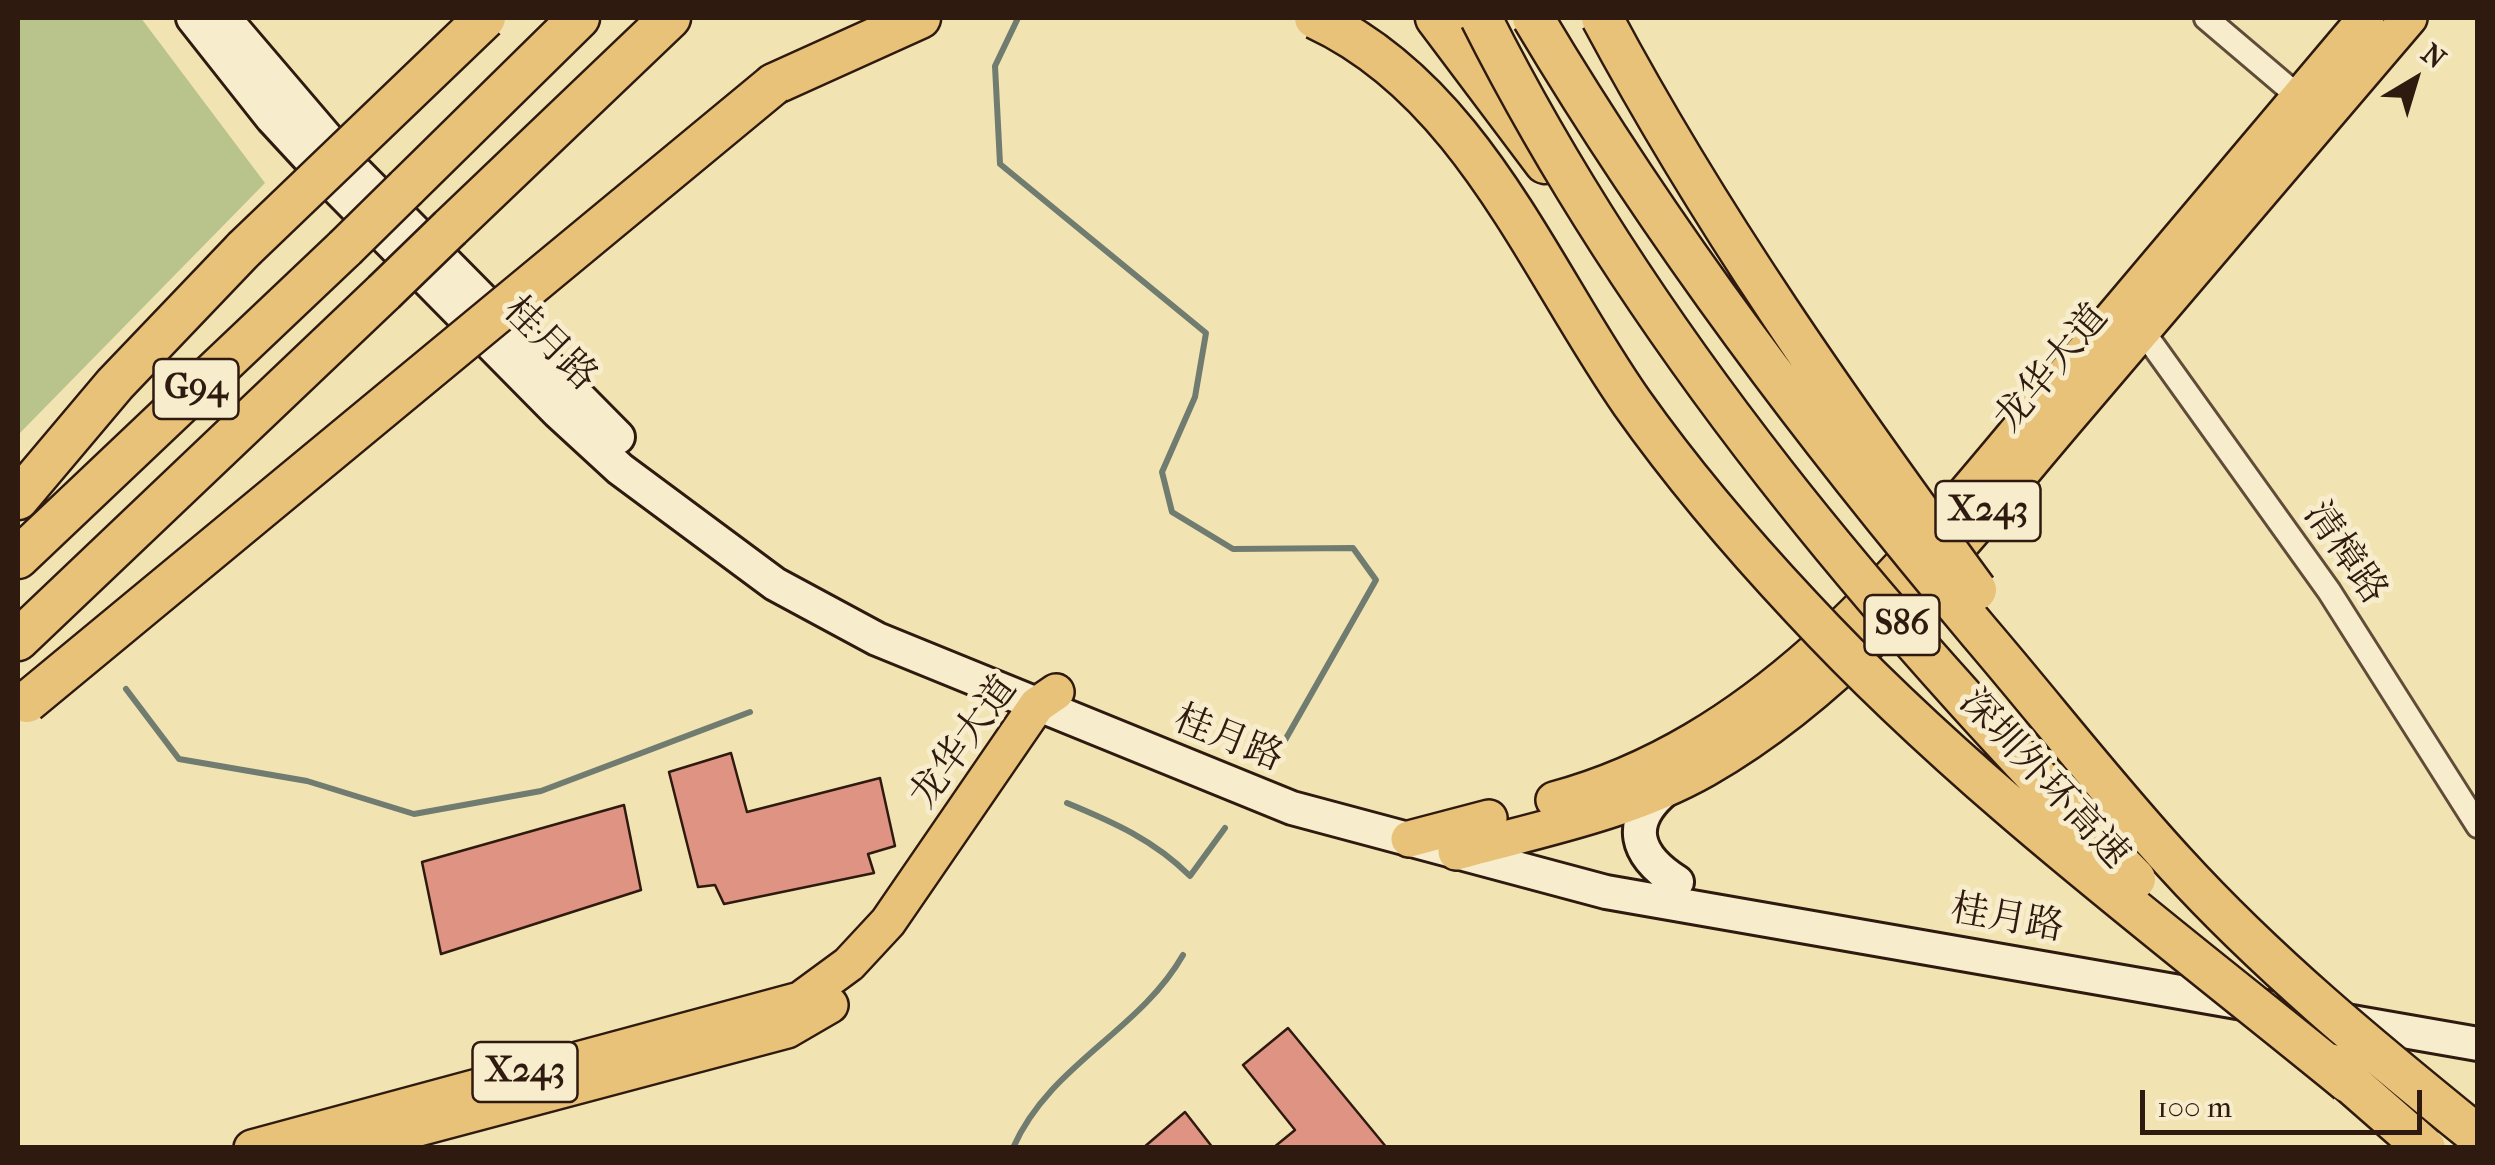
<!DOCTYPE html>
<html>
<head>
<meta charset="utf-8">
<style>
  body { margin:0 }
  #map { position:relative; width:2495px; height:1165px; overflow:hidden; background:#f2e3b2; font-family:"IM FELL French Canon",serif }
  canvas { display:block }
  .frame { position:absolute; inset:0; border:20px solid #2f1a0f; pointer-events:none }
  .north { position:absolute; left:2365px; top:30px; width:100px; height:100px; -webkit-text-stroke:8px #f7edcd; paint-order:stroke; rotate:38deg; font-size:28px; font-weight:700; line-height:40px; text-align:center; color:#2f1a0f }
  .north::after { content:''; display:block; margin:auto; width:35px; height:45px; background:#2f1a0f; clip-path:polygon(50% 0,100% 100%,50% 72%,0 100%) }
  .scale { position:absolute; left:2140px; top:1090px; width:282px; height:45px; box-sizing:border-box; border:5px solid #2f1a0f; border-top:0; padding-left:12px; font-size:30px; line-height:35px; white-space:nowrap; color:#2f1a0f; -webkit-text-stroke:8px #f7edcd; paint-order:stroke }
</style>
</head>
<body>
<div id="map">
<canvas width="2495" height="1165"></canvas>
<div class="frame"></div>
<div class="north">N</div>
<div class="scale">100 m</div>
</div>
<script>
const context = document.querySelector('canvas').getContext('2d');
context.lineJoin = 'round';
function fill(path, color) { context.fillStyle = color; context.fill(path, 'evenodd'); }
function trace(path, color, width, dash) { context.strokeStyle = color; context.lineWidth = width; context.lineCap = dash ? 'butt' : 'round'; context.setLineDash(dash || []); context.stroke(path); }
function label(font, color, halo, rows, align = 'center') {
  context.font = font + ' "IM FELL French Canon","Noto Serif SC",serif'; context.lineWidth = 10; context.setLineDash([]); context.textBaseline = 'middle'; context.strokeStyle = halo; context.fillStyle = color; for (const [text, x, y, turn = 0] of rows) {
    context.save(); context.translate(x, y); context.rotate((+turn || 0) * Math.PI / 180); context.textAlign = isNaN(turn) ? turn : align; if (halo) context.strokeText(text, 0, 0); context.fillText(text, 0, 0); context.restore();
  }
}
const green = new Path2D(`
  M18,18H141L265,183L18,435Z`);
const stream = new Path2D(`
  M1018,18L995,66L1000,164L1206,333L1195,397L1162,472L1172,512L1233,549L1353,548L1376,580L1284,742
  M126,689L179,759L307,781L414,814L541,791L750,712
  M1067,803C1113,822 1154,840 1190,876L1225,828
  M1013,1148C1050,1064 1139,1032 1183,955`);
const building = new Path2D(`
  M731,753L747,812L880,778L895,846L868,854L874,873L724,904L715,885L698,887L669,772Z
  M624,805L641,890L441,954L422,862Z
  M1288,1028L1387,1148H1273L1295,1130L1243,1065Z
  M1185,1112L1213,1148H1143Z`);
const minor = new Path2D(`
  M2206,18L2299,97
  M2142,330L2329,591L2478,826`);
const secondary = new Path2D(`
  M193,18L272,118L334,185L558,412L620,469L775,584L877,639L1292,808L1606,892L2478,1044
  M224,18L352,168L618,437
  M1666,789C1625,823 1635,855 1677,882`);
const primary = new Path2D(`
  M1554,800C1783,738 1927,537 2073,365C2171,249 2268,133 2366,18
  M1409,839L1489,818
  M1456,852C1540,829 1629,812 1705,769C1852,685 1959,546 2067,419C2181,285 2295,151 2409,18
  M252,1148L800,1000L849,964L888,922L1037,705L1056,692
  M343,1148L787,1030L830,1005`);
const motorway = new Path2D(`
  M1436,18L1545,163
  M774,84L920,18
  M406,188L579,18
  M450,228L670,18
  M18,499L115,384L244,249
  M18,558L345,248
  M18,640L384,292`);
const motorwayBridge = new Path2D(`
  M1315,18C1471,90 1539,270 1632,403C1683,475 1741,543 1801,607C1965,784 2162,930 2348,1082
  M1481,18C1643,340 1883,623 2135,879
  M1533,18C1665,239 1814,436 1980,633C2045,709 2107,789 2175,863C2266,963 2373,1051 2478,1136
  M1602,18C1710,220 1841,406 1976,590
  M345,248L406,188
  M244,249L485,18
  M384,292L450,228
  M27,702L774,84
  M2329,1064L2425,1148`);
const shields = [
  [196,389,85],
  [1988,511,105],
  [1902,625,75],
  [525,1072,105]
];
const shieldNames = [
  ["G94",196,389],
  ["X243",1988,511],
  ["S86",1902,625],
  ["X243",525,1072]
];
const streetNames = [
  ["桂月路",549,345,45],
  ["龙华大道",2053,369,-50],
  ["清樟路",2344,554,55],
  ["桂月路",1228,740,22],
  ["龙华大道",965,743,-54],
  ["深圳外环高速",2043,780,47],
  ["桂月路",2007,920,10]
];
fill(green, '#b9c48d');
trace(stream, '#707c70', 6);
fill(building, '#df9382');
trace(building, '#2f1a0f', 2.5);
trace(minor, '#604c38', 28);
trace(secondary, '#2f1a0f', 38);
trace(primary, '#2f1a0f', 40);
trace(motorway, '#2f1a0f', 45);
trace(minor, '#f7edcd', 22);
trace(secondary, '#f7edcd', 32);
trace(primary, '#e9c279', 35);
trace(motorway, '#e9c279', 40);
trace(motorwayBridge, '#2f1a0f', 45, []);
trace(motorwayBridge, '#e9c279', 40);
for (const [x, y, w] of shields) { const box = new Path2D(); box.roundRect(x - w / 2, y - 30, w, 60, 8); context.fillStyle = '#f7edcd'; context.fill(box); trace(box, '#2f1a0f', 2.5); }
label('bold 35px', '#2f1a0f', null, shieldNames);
label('38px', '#2f1a0f', '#f7edcd', streetNames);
</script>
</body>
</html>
